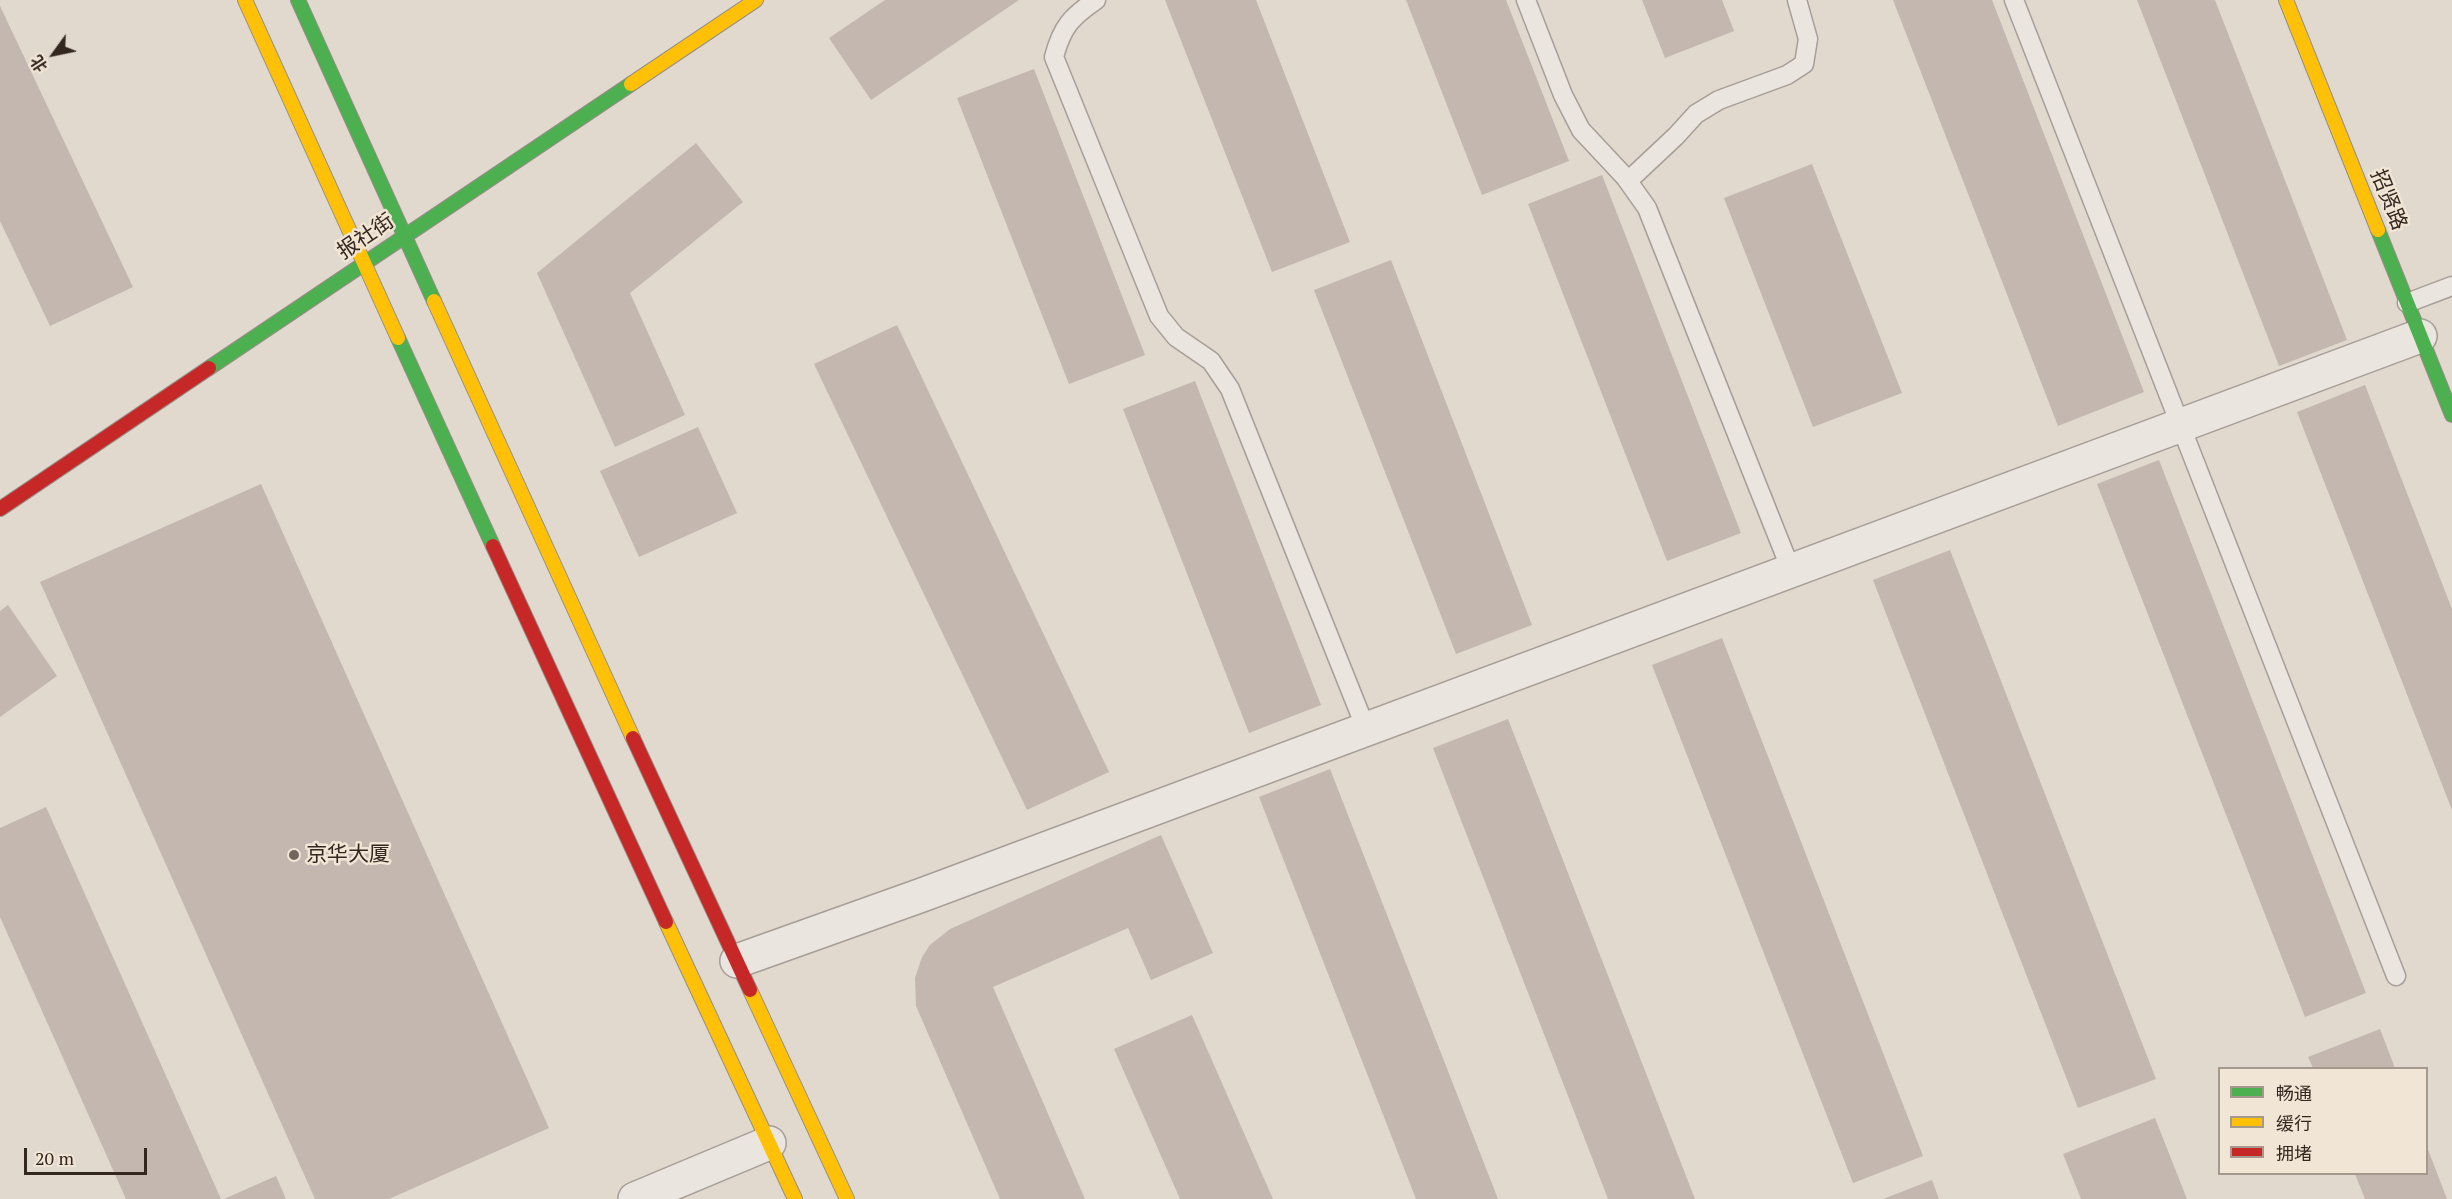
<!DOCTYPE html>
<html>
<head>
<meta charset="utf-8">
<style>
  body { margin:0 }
  #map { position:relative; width:2452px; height:1199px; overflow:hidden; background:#e1d8ce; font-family:"PT Serif","Noto Sans SC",serif }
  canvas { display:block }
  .legend { position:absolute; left:2218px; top:1067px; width:210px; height:108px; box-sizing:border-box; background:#f1e5d5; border:2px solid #a5998d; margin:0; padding:8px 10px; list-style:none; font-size:18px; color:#342720 }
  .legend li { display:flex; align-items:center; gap:12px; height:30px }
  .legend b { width:30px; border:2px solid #a5998d }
  .north { position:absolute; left:24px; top:24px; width:60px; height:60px; -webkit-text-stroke:4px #f1e5d5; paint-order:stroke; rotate:237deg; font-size:16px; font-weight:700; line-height:24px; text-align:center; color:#342720 }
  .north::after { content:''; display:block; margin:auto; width:21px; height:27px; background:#342720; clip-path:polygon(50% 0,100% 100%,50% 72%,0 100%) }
  .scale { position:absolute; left:24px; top:1148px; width:123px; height:27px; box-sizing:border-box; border:3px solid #342720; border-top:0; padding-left:8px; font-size:18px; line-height:21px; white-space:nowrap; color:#342720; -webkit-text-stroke:4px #f1e5d5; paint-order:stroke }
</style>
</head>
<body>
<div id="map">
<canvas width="2452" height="1199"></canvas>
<ul class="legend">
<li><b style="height:8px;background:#4caf50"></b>畅通</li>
<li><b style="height:8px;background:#ffc107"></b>缓行</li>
<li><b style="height:8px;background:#c62828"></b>拥堵</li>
</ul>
<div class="north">北</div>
<div class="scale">20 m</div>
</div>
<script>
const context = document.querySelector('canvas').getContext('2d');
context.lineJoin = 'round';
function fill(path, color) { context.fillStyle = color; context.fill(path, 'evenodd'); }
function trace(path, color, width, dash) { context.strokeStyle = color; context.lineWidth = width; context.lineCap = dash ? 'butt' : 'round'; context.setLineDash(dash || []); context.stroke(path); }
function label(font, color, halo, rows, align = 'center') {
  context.font = font + ' "PT Serif","Noto Sans SC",serif'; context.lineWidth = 5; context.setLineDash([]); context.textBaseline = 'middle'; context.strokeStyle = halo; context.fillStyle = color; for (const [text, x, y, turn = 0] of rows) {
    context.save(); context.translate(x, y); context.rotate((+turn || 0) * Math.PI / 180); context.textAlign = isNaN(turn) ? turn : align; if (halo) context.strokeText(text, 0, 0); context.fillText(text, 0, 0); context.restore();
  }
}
const building = new Path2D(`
  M885,0H1019L871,100L829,38Z
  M1165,0H1256L1350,242L1272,272Z
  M1406,0H1506L1569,161L1482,195Z
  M1642,0H1722L1734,31L1665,58Z
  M1893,0H1992L2144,392L2058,426Z
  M2137,0H2215L2347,340L2279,366Z
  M0,6L133,287L50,326L0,221Z
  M1034,69L1145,355L1069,384L957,98Z
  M696,143L743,202L630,293L685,415L615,447L537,273Z
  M1812,164L1902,393L1813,427L1724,198Z
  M1602,175L1741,533L1667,561L1528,204Z
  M1391,260L1532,625L1456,654L1314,290Z
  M897,325L1109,772L1027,810L814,364Z
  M1195,381L1321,705L1249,733L1123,409Z
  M2365,385L2452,609V810L2297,412Z
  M698,427L737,513L639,557L600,471Z
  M2159,460L2366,993L2305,1017L2097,484Z
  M261,484L549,1128L389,1199H315L40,582Z
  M1950,550L2156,1079L2078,1108L1873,580Z
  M8,605L57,676L0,717V611Z
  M1722,638L1923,1156L1853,1183L1652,665Z
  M1508,719L1695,1199H1608L1433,748Z
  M1330,769L1498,1199H1416L1259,797Z
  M46,807L221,1199H126L0,917V828Z
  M1161,835L1213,953L1151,980L1128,928L993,987L1085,1199H1000L916,1006L915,978L922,957L930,945L950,929Z
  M1192,1015L1273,1199H1180L1114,1049Z
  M2380,1029L2395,1068H2313L2308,1057Z
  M2155,1118L2187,1199H2081L2063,1154Z
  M2427,1147L2447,1199H2365L2355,1174H2426Z
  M276,1176L286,1199H224Z
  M1932,1180L1939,1199H1883Z`);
const lane = new Path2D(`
  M1096,0C1071,17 1062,27 1054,57L1159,316L1176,337L1211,361L1230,389L1366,729
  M1526,0L1563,95L1581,130L1625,177L1647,208L1791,570
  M2014,0L2396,976
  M1628,181L1676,136L1696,114L1719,100L1787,75L1804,64L1808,39L1797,0
  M2407,303L2452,286`);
const street = new Path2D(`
  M737,961L922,895L2420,336
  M635,1199L769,1143`);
const fast = new Path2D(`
  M298,0L434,301
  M2378,230L2452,415
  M398,338L493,546
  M209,368L631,84`);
const slow = new Path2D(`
  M245,0L398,338
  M2286,0L2378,230
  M631,84L756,0
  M434,301L633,738
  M666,922L795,1199
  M750,990L847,1199`);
const jam = new Path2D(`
  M0,509L209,368
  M493,546L666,922
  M633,738L750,990`);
const markers = [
  [294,855,6,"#71655d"]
];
const streetNames = [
  ["招贤路",2388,200,68],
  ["报社街",366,237,-34]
];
const poiNames = [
  ["京华大厦",306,855]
];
fill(building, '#c4b7af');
trace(lane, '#a69e97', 21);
trace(street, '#a69e97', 36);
trace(fast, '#968e86', 16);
trace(slow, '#968e86', 16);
trace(jam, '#968e86', 16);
trace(lane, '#eae5df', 18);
trace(street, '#eae5df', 33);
trace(fast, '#4caf50', 14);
trace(slow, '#ffc107', 14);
trace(jam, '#c62828', 14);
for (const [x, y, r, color] of markers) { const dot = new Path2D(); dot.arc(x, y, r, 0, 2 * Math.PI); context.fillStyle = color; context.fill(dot); trace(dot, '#f1e5d5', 2); }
label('21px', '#342720', '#f1e5d5', streetNames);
label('21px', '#342720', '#f1e5d5', poiNames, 'left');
</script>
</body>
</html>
